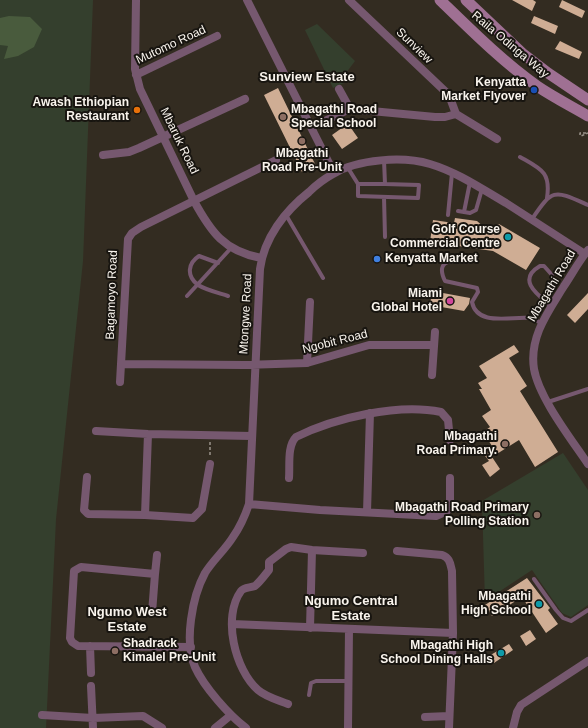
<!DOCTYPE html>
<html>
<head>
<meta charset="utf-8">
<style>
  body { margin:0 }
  canvas { display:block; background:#332c21 }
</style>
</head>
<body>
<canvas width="588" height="728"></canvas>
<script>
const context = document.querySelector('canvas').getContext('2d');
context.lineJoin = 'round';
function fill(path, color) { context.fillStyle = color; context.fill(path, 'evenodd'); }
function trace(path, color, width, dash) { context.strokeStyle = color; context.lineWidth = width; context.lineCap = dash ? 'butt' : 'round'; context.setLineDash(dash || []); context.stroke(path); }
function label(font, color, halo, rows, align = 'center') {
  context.font = font + ' Arial,sans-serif'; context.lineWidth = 4; context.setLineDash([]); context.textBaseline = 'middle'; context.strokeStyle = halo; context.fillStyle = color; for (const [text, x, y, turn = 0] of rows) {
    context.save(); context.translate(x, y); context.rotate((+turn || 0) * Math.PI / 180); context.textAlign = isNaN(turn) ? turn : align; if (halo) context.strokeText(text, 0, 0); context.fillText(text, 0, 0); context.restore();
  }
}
const green = new Path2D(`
  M0,0H93L83,261L56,519L46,728H0Z
  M317,24L355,61L346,73L344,83L333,88L305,30Z
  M563,453L588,490V605L571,617L562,613L532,570L485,601L482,501Z`);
const forest = new Path2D(`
  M9,16L30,17L42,29L34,47L18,56L4,59L8,46L0,45V18Z`);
const building = new Path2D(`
  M512,0H533L536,2L532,11Z
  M562,0L585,11L582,18L559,7Z
  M534,16L558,26L555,34L531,23Z
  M560,41L582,52L579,59L555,49Z
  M278,88L316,166L302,172L264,95Z
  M346,125L349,129L351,128L358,138L342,149L332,135Z
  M455,218L477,221L485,228L499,224L540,248L526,270L493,251L430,242L433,220L454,223Z
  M432,291L470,298L469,304L464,311L430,305Z
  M588,293V309L575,323L567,315Z
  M514,345L519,352L509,358L527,386L520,391L558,452L535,467L519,440L492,457L500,469L490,477L482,465L489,461L482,452L492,446L483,432L490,427L482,416L491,410L479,389H482L478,383L487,378L479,366Z
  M527,578L550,608L548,610L558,624L546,633L522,597L492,616L485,605Z
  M530,630L536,639L526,646L520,636Z
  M509,644L513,650L494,663L489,656Z`);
const path = new Path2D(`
  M586,133H580V135L581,136L588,133
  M210,442V457`);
const service = new Path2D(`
  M520,157C541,169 551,172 547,198
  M384,160L385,184L419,185L418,198L358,196V184H385
  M348,168L358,184
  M384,197L385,237
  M458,211L470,213L476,210L482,189
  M464,212L470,182
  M286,215L323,278
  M448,215L452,173
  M532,219C553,188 554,190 588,205
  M469,262C455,260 434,258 445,281L477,288L478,292L472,302C477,327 512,316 530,318C534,319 538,322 542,323
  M218,263L199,256C188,263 186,276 198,285C206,290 219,293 228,296
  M187,296L232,247
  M551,306C538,295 516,280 540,266H544L552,275
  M548,402L588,389
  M534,579L556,610L563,618L571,621L588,610
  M309,695L311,683L316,681H348`);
const minor = new Path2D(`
  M136,0L135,69L140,89L194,201C211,232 224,251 261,258
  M247,0L334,173
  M136,75L217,36
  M339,89L350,109
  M456,114L497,139
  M312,127L350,109L435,117H445L456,114L449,95L349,0
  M103,155L129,152L139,148L245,99
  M588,250C579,261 572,274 564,286C548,312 529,337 534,369C539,398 572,440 588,464
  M307,363L310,302
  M122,364L244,365L307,363L369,345H434
  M432,375L435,332
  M120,382L128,239L132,233L141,227L276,160
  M96,431L148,434L252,436
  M87,477L84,510L88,514L145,515L193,518L202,509L210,464
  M289,478C290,465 287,446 296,437C334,418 398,403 441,412L448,420L450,440
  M249,504L320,510L436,516L447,511L450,506V478
  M367,512L370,413
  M145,515L148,434
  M397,551L442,555C450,558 450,563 452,571L453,633L449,728
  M155,574L157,555
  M152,613L155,574L81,567L74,571L70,638L72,642L78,646L191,647
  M232,624L453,633
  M310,628L312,550
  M90,646L91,673
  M91,686L93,728
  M288,704C278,700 266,697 258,690C235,670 222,617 241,591C244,587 250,588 255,586C260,582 265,575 269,570V562L286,549L291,547L312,550L363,553
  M42,715L93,718L143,716L162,728
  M425,717L449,716
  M215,728L231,715
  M246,728C229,715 204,687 195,667C184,642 192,597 205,573C213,560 225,550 233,537C240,527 245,516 249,504L260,269C264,238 285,211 309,192C316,185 324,179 333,174C358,159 403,156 430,164C457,172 482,189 506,203C532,220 559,237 585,254
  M348,728L349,629
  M513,728L517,712L521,705L588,661`);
const secondary = new Path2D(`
  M440,0C471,30 502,61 537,86C553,97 571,106 588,116
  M466,0L522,53L548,73L588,100`);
const markers = [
  [534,90,4,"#1a4fb4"],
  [137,110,4,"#e8710a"],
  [283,117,4,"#8d6e63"],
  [302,141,4,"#8d6e63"],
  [508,237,4,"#0f9aa8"],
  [377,259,4,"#3f7fe0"],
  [450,301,4,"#d1479c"],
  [505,444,4,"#8d6e63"],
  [537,515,4,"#8d6e63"],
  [539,604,4,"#0f9aa8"],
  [115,651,4,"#8d6e63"],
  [501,653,4,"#0f9aa8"]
];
const streetNames = [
  ["Mutomo Road",171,45,-25],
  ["Raila Odinga Way",510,45,40],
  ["Sunview",414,46,44],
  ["Mbaruk Road",179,141,64],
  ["Mbagathi Road",552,286,-59],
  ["Bagamoyo Road",112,295,-88],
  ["Mtongwe Road",246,314,-87],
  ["Ngobit Road",335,342,-14]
];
const poiNames = [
  ["Kenyatta",526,83],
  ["Market Flyover",526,97],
  ["Awash Ethiopian",129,103],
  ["Restaurant",129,117],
  ["Mbagathi Road",291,110,"left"],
  ["Special School",291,124,"left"],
  ["Mbagathi",302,154,"center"],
  ["Road Pre-Unit",302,168,"center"],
  ["Golf Course",500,230],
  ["Commercial Centre",500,244],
  ["Kenyatta Market",385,259,"left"],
  ["Miami",442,294],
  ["Global Hotel",442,308],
  ["Mbagathi",497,437],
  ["Road Primary.",497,451],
  ["Mbagathi Road Primary",529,508],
  ["Polling Station",529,522],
  ["Mbagathi",531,597],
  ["High School",531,611],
  ["Shadrack",123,644,"left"],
  ["Kimalel Pre-Unit",123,658,"left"],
  ["Mbagathi High",493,646],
  ["School Dining Halls",493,660]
];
const neighbourhoodNames = [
  ["Sunview Estate",307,77],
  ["Ngumo Central",351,601],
  ["Estate",351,616],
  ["Ngumo West",127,612],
  ["Estate",127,627]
];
fill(green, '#343f2d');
fill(forest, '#495b3d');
fill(building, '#cfad94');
trace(path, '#99938a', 1.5, [3, 2]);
trace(service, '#76586f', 4);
trace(minor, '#76586f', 8);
trace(secondary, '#9f7093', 11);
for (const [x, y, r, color] of markers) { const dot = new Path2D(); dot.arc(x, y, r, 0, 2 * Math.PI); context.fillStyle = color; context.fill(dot); trace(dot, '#181510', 1.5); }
label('12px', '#f9f4ed', '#181510', streetNames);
label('bold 12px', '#f9f4ed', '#181510', poiNames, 'right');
label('bold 13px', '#f9f4ed', '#181510', neighbourhoodNames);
</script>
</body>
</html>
